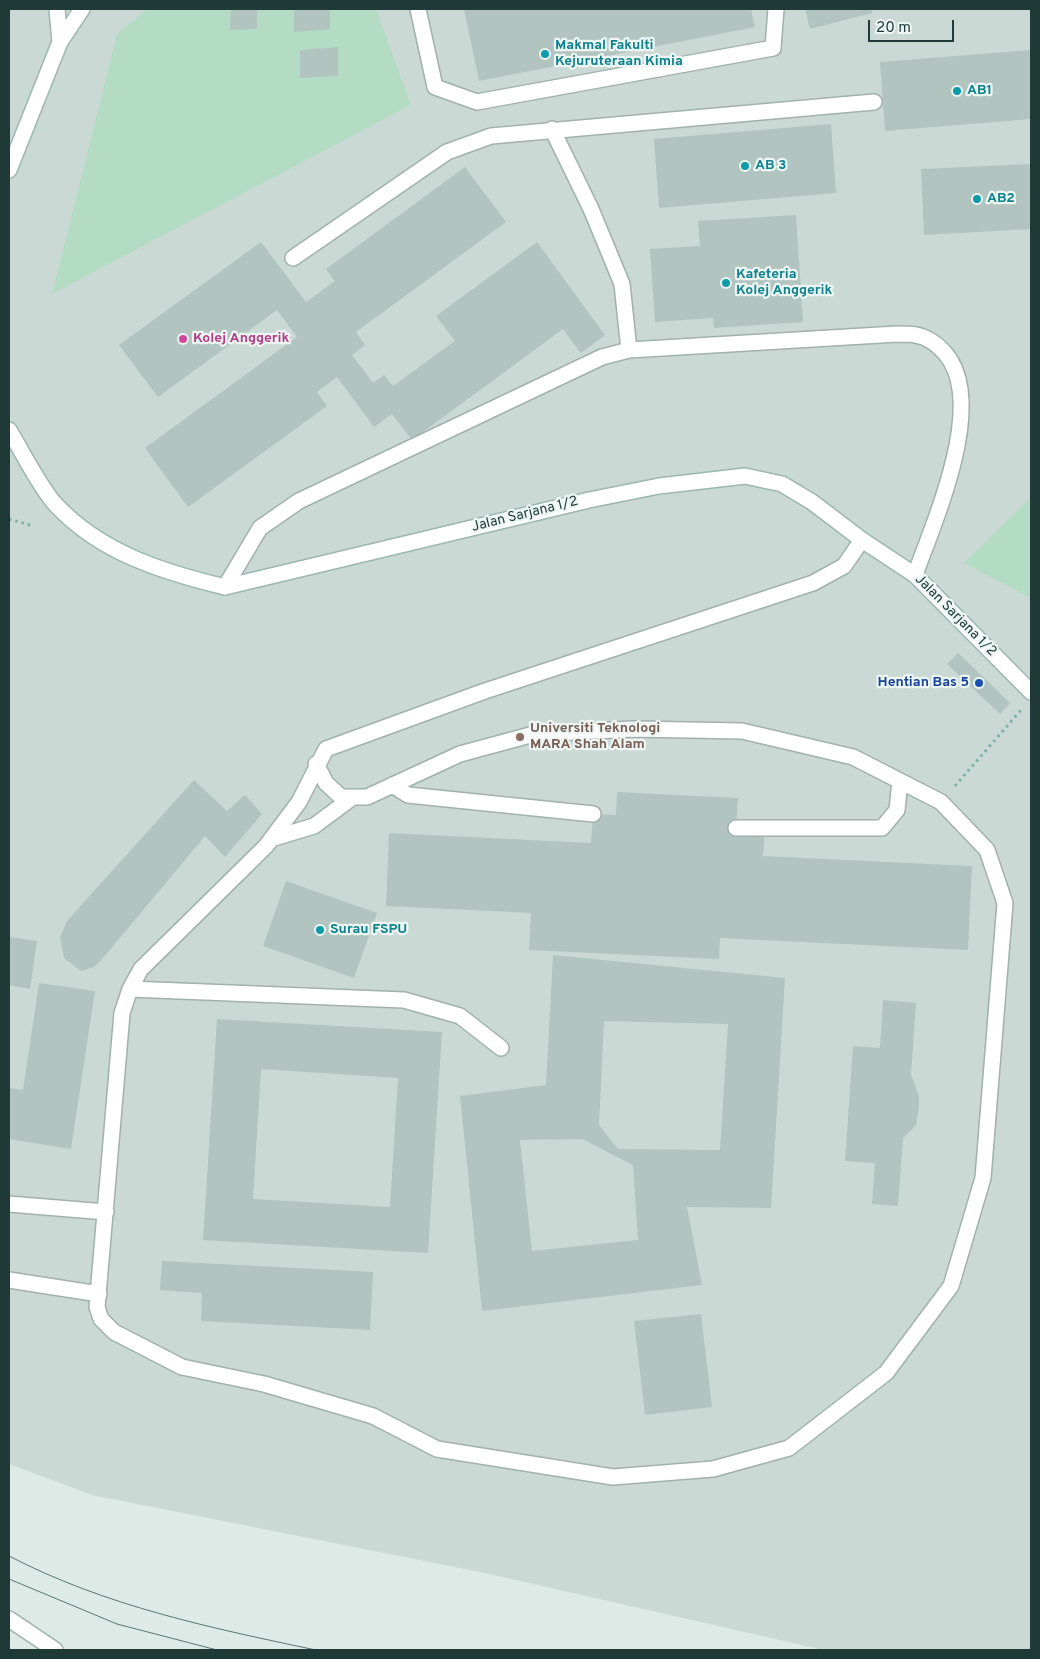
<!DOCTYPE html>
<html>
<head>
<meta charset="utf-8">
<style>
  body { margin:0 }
  #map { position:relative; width:1040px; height:1659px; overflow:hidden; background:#ddeae6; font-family:Overpass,sans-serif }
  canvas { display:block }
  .frame { position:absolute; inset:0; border:10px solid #1e3936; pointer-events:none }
  .scale { position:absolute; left:868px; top:20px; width:86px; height:22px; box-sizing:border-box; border:2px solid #1e3936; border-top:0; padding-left:6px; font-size:15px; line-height:18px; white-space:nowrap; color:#1e3936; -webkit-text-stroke:4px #edf6f3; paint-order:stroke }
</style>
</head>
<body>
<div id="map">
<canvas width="1040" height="1659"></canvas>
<div class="frame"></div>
<div class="scale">20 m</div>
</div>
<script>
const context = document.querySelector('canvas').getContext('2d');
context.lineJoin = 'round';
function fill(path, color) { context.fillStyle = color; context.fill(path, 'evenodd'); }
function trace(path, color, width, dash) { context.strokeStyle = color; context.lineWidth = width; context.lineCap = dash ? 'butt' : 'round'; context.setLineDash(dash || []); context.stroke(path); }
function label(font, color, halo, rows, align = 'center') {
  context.font = font + ' Overpass,sans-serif'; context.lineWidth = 4.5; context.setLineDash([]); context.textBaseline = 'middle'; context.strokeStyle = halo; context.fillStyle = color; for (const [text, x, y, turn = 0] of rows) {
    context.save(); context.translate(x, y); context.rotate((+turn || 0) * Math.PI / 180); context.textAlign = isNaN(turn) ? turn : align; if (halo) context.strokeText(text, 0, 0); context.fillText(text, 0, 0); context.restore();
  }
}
const built = new Path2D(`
  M9,9H1031V1650H824L485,1573L92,1495L9,1464Z`);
const green = new Path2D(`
  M147,9H376L411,105L52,294L117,34Z
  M1031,497V598L964,563Z`);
const building = new Path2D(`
  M231,9H257V29L230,30Z
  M294,9H330V29L294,32Z
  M464,9H751L755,27L479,81Z
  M805,9H871L872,13L810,29Z
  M338,47V76L300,78V50Z
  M1031,50V119L885,131L880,62Z
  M831,124L836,193L659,208L654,139Z
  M1031,164V229L924,235L921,169Z
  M465,167L506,222L356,332L365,345L352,355L373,383L384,375L393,386L455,341L436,316L537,242L605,335L581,353L563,329L412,440L392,414L374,427L337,377L317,392L327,406L188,507L145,448L297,337L277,310L158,397L119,345L261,242L306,302L335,281L326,269Z
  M796,215L803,322L714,328L713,318L655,322L650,249L700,246L698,221Z
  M958,653L1010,703L1000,714L947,664Z
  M194,780L227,811L245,795L262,814L225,857L205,836L103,958L94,967L81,971L64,958L60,937L67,921Z
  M617,792L738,798L736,828L765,829L763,856L972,866L968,950L720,938L719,959L529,950L531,913L386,906L389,833L591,843L593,814L616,815Z
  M286,881L377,913L354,978L263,946Z
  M9,937L37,941L30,989L9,985Z
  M553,955L785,978L771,1208L687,1207L702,1285L482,1311L460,1096L546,1085ZM604,1021L728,1024L720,1150L618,1149L599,1125ZM582,1139L633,1165L638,1240L532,1251L520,1140Z
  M39,983L95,991L71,1149L9,1139V1088L23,1090Z
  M883,1000L916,1003L911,1075L919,1096V1107L916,1125L903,1138L898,1206L872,1204L875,1163L845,1161L853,1046L880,1048Z
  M217,1019L442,1032L428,1253L203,1240ZM261,1069L398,1078L390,1207L253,1199Z
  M162,1261L373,1272L370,1330L201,1321L202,1293L160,1290Z
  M701,1314L712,1407L645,1415L634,1321Z`);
const path = new Path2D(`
  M9,519L33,526
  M955,786L1021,710`);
const lane = new Path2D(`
  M418,9L435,87L477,102L773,48L776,9
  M552,129L591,209L622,284L629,350
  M293,258L447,152L491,136L874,102
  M225,587L260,528L299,501L602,357L629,350L897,334C903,334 910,334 916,335C927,337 938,345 945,353C988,403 934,521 915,575
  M316,764L326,783L341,797H367L460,754L534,734L633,729L742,731L853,757L941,802L987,850L1005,903L983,1178L951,1286L886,1373L789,1448L713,1469L613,1477L437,1449L373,1416L264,1384L182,1367L114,1332L101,1319L97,1307L122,1013L130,989L141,969L266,846L299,802L326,749L485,691L813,583L844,566L862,540
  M392,785L408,795L593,814
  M736,828H882L897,810L900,781
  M271,839L314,826L353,797
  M130,989L404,1000L460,1016L501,1048
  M9,1204L106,1212
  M9,1280L99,1294`);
const street = new Path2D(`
  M9,1619L55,1650`);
const secondary = new Path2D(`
  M57,9L60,42
  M9,170L60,42L82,9
  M9,430C22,451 40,488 56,505C101,553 163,572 225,587L589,500L659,486L745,476L782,484L812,502L862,540L915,575L1031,692`);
const tram = new Path2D(`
  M9,1556C105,1606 211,1628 316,1650
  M9,1579L117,1624L217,1650`);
const markers = [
  [545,54,5,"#0f9aa8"],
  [957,91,5,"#0f9aa8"],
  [745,166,5,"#0f9aa8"],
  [977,199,5,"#0f9aa8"],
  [726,283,5,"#0f9aa8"],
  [183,339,5,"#d1479c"],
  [979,683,5,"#1a4fb4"],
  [520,737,5,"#8d6e63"],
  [320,930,5,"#0f9aa8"]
];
const cultureNames = [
  ["Makmal Fakulti",555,46],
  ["Kejuruteraan Kimia",555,62],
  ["AB1",967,91],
  ["AB 3",755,166],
  ["AB2",987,199],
  ["Kafeteria",736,275],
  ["Kolej Anggerik",736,291],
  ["Surau FSPU",330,930]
];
const hotelNames = [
  ["Kolej Anggerik",193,339]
];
const streetNames = [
  ["Jalan Sarjana 1/2",525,515,-14],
  ["Jalan Sarjana 1/2",955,616,45]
];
const transitNames = [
  ["Hentian Bas 5",969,683]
];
const educationNames = [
  ["Universiti Teknologi",530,729],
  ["MARA Shah Alam",530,745]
];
fill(built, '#cbd9d5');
fill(green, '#b4dcc5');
fill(building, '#b2c4bf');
trace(lane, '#a0b1ae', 18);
trace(street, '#a0b1ae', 18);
trace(secondary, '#9cb6b0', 18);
trace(path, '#7cafa7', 3, [2.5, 4]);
trace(lane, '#fff', 15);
trace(street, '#fff', 15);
trace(secondary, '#fff', 15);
trace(tram, '#587572', 1);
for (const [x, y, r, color] of markers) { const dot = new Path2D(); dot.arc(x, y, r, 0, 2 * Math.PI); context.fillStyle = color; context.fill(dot); trace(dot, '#edf6f3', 2); }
label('bold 14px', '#0d838f', '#edf6f3', cultureNames, 'left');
label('bold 14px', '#b23c85', '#edf6f3', hotelNames, 'left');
label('14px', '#1e3936', '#edf6f3', streetNames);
label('bold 14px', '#164399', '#edf6f3', transitNames, 'right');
label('bold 14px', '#785e54', '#edf6f3', educationNames, 'left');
</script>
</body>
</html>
